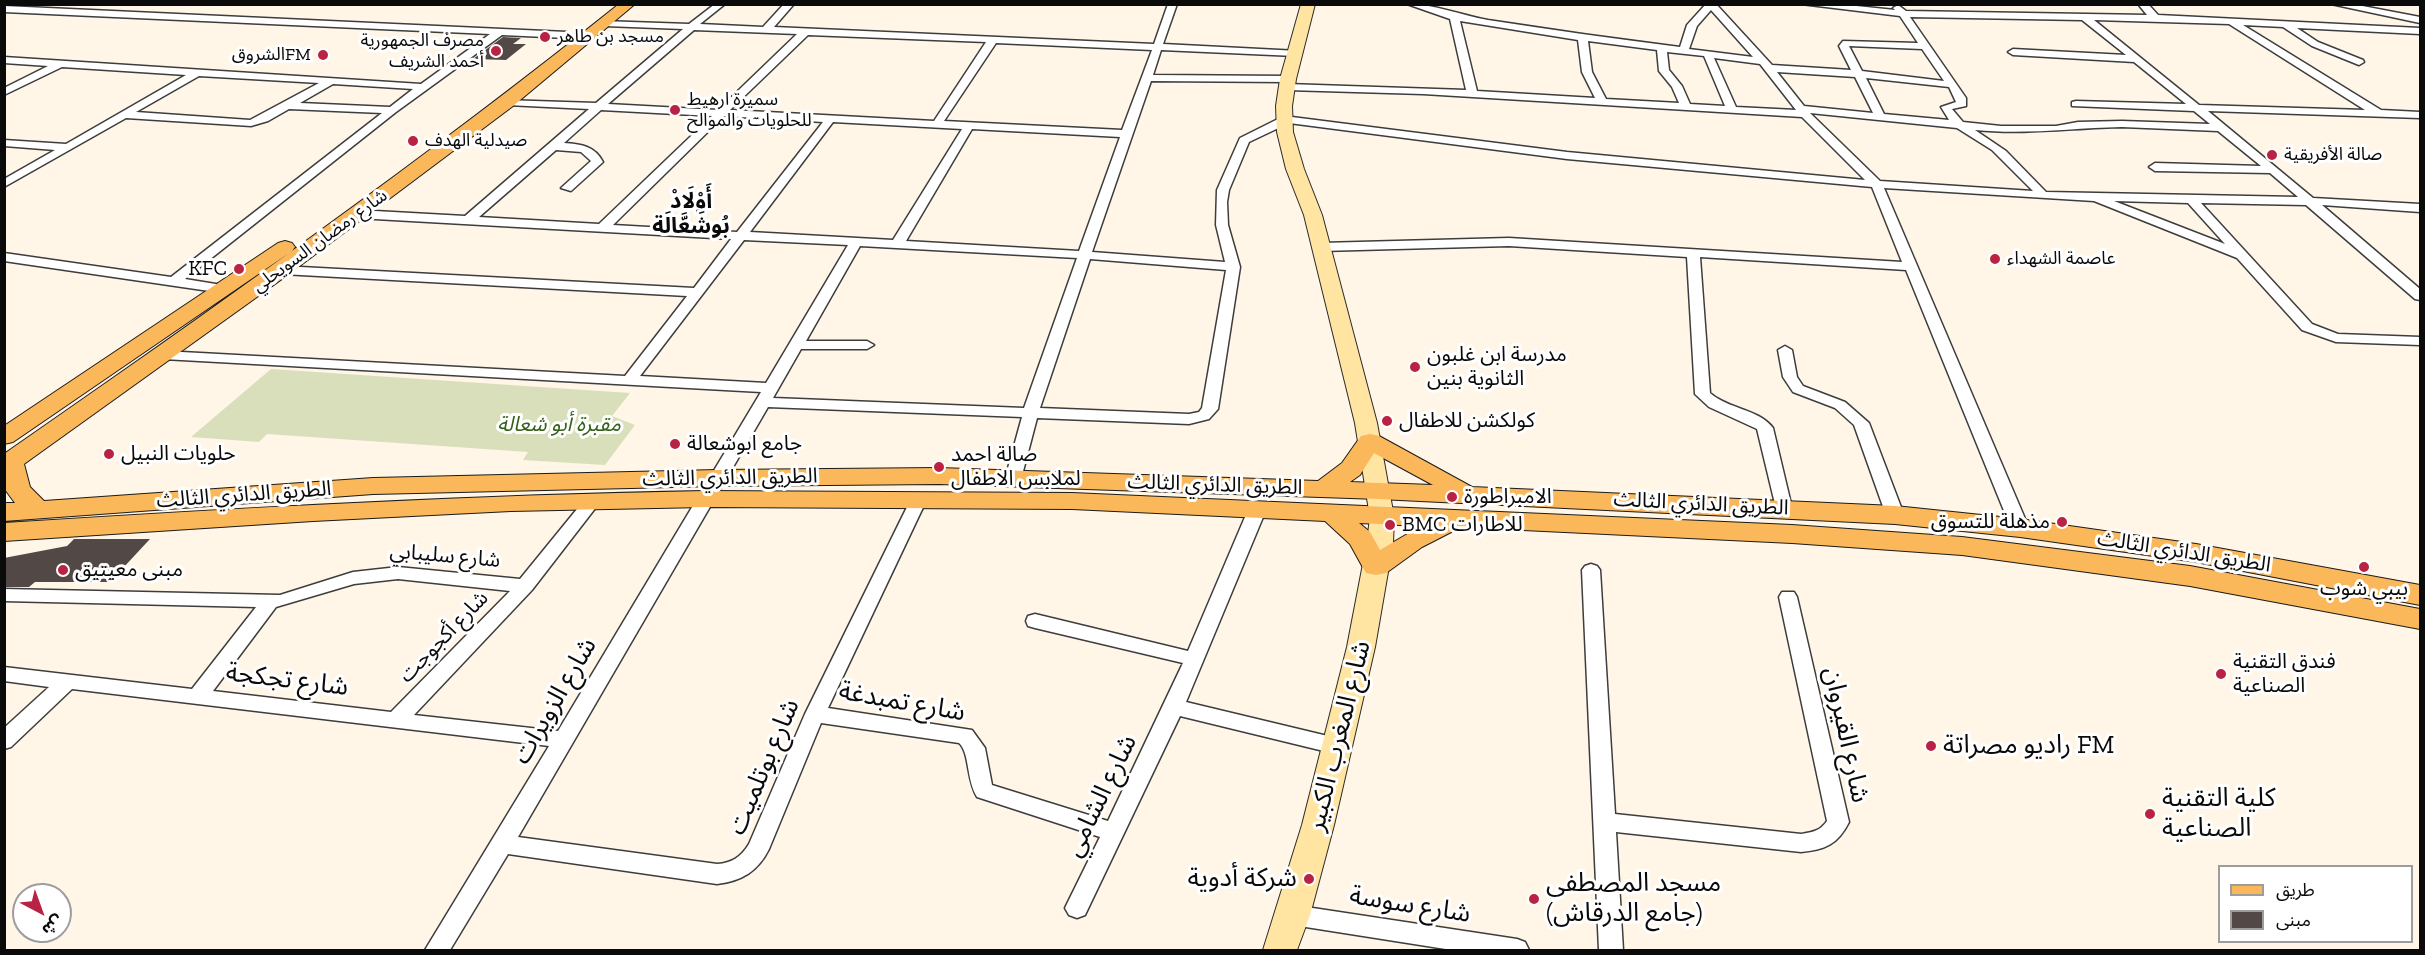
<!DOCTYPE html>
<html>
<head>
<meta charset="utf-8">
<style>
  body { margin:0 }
  #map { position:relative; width:2425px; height:955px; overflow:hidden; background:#fff6e7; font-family:"Zilla Slab","Noto Sans Arabic",serif }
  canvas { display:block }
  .frame { position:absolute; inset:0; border:6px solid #0a0a0a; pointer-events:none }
  .legend { position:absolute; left:2218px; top:865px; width:195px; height:78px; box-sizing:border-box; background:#fff; border:2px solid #9d9d9d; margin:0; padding:8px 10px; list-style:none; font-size:18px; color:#0a0a0a }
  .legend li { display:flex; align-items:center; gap:12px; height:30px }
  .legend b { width:30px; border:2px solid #9d9d9d }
  .north { position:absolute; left:12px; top:883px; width:60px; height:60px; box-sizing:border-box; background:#fff; border:2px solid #9d9d9d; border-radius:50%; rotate:139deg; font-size:16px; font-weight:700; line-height:24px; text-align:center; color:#0a0a0a }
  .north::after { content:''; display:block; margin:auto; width:21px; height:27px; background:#ba2244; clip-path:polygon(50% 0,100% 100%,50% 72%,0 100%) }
</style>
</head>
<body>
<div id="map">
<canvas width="2425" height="955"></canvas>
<div class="frame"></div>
<ul class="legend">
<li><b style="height:8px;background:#fab85b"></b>طريق</li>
<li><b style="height:16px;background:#524946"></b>مبنى</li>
</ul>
<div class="north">ش</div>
</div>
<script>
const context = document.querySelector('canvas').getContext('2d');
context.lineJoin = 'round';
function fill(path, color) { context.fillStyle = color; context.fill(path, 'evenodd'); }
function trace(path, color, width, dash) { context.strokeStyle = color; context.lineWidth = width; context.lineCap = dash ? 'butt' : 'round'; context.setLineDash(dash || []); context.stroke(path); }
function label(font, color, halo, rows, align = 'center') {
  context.font = font + ' "Zilla Slab","Noto Sans Arabic",serif'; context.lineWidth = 6; context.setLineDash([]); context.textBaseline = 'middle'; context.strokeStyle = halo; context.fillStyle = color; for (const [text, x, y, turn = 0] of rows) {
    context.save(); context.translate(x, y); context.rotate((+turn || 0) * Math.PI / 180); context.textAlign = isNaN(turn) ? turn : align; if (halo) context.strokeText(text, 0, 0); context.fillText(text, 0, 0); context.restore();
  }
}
const cemetery = new Path2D(`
  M271,369L630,393L612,416L635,425L605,465L523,460L528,452L267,434L259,442L191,437Z`);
const building = new Path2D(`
  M503,37L521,38L513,44H526L506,60L473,59Z
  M74,539H150L110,582H35L29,587H4V558L67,546Z`);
const street = new Path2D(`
  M715,4H725L700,24L763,27L784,4H794L774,27L1154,44L1168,4H1177L1163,44L1299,51L1300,53L1295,56L1161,50L1153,75L1288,76L1293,79L1288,82L1151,81L1092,252L1225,262L1216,225L1217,190L1240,138L1284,116L1567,152L1865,180L1802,117L1423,94L1287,90L1282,87L1287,84L1466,90L1450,19L1407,4C1434,4 1461,15 1488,20C1552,30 1616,39 1680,47L1687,25L1706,4H1716L1772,65L1851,70L1839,46L1843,41L1918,43L1900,16L1801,4H1837L1895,10L1893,8L1898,5L1906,11L2147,15L2138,4H2148L2158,15L2420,28V34L2297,28L2318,42L2363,60L2364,62L2359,65L2312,46L2283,27L2243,25L2381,110L2420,112V118L2208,111L2313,198L2420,204V212L2322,205L2420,289V300L2415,299L2306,205L2201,203L2312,324L2338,334L2420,337V345L2336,342L2302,330L2237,258L2094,201L1884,188L2029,528L2020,534L2011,528L1906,270L1700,257L1710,393C1728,409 1759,409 1773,428L1792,508L1784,513L1776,508L1757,429L1709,407L1695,394L1687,257L1509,246L1321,251L1315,247L1321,243L1509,238L1902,262L1872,187L1567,159L1289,123L1249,142L1229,190L1227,202L1228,225L1240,267L1218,409L1209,419L1189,424L1037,418L1021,479L1013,484L1005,479L1022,417L768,407L518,837L717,864C732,863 741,857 749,844L805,714L911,499L919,494L927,499L828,708L972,730L985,748L992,785L1108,821L1183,663L1035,628L1028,626L1026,621L1028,616L1035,614L1188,651L1248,510L1257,504L1263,506L1266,510L1186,702L1336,738L1343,740L1346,746L1343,752L1336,754L1180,716L1085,915L1077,918L1069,915L1065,908L1100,837L977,797C966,779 970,753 959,743L821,723L769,849C758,871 742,881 717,884L508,854L450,950H425L549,746L72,689L11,747L4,749V728L49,687L4,681V667L192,689L256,607L4,601V589L280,595L353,572L398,567L520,579L586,498L592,497L600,502L532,590L414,715L558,731L761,392L163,359L156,355L163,351L625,376L687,296L282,274L275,270L282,266L694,288L731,239L357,218L351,214L357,210L465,216L589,109L507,105L502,102L503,100L596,103L683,29L605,26L602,25V21L689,24ZM1711,10L1753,57L1689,49L1697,26ZM1910,17L2082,20L2126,55L2013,49L2008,52L2013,55L2134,62L2186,104L2076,101L2072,102V106L2194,111L2210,124L2122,121L2078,122L2056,126H2001L1963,122L1952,109L1966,106V98ZM2094,20L2229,24L2365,110L2199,105ZM1460,21L1578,40L1582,72L1595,98L1477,91ZM694,30L797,34L718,110L608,104ZM808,35L986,42L934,121L730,110ZM1588,41L1657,50L1659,71L1672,87L1679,103L1606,99L1592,72ZM996,43L1152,50L1122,130L944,121ZM1849,46L1922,49L1944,81L1862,71ZM1667,52L1704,56L1725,106L1690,104L1682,86L1669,70ZM1714,58L1760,64L1796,110L1736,107ZM1777,72L1855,77L1873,113L1804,106ZM1866,78L1949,87L1956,102L1941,107L1949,120L1884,114ZM601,110L712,116L599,224L479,217L556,150L581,152L591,161L561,188L571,191L603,162C595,146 581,144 564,143ZM1810,113L1957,128L1992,150L2033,191L1880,181ZM724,116L823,122L737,232L613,225ZM833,122L962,129L893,240L750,232ZM2122,127L2218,131L2261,166L2155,163L2149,167L2155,171L2270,173L2298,197L2046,192L2006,151L1975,130C2025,135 2072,128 2122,127ZM972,129L1120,137L1079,251L906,241ZM2114,201L2188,203L2225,244ZM744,240L848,245L766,383L640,376ZM860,246L1077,258L1024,408L773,398L801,349H867L874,345L867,341H806ZM1090,259L1226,270L1202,408L1199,412L1189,414L1040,408ZM398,579L510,591L391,712L213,691L276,607L354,584Z
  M2331,4H2352L2420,17V23Z
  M4,6L567,32L572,35L567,38L502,35L396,112L185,279L228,286V292L223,293L4,261V253L171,277L382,113L289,109L268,121L251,126L126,118L4,187V179L55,150L4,146V140L66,144L186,75L62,67L4,95V88L48,66L4,63V57L421,84L490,34L4,12ZM199,76L319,83L250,120L136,112ZM333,84L413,89L390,107L300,103Z
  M1785,346L1792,350L1797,377L1803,386L1845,402L1869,423L1904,515L1901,519L1895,521L1886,515L1854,425L1835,408L1793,392L1783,377L1778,350Z
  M1591,564L1597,566L1600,570L1615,814L1801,834C1813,832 1820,831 1827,821L1779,597L1782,592H1794L1797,597L1849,822C1838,844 1825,850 1801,852L1616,832L1623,950H1599L1582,570L1585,566Z
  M1293,905L1517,939L1525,942L1529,950H1452L1293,925L1285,922L1281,915L1285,908Z`);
const secondary = new Path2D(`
  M1301,4H1315L1296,79L1292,106L1293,132L1304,169L1322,215L1377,423L1394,517L1393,543L1375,647L1334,825L1310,915L1297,950H1263L1302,825L1347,647L1367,543L1370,517L1355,423L1304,215L1286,169L1277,132L1276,106L1280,79Z`);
const primary = new Path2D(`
  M619,4H635L513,106L289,274L24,464L30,487L44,501L373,478L717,470L939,468L1318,481L1342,463L1361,436L1370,434L1379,436L1472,487L1895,506L2020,519L2196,544L2420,585V605L2196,562L2020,537L1895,524L1379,499L939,484L717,486L373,494L4,521V503H15L4,488V454C213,309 420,163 619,4ZM1374,453L1433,485L1350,482L1360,475Z
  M285,241L292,243L295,247L292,251L13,442L4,444V426L278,243Z
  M705,491L1072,493L1792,525L1962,537L2190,566L2420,609V629L2190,586L1962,555L1792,543L1461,527L1422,547L1386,573L1376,575L1366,573L1350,544L1325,521L1072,509L705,507L511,511L313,521L4,541V523C238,508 471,495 705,491ZM1359,523L1421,526L1380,550L1370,532Z`);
const markers = [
  [545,37,6,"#ba2244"],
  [496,51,6,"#ba2244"],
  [323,55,6,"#ba2244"],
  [675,110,6,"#ba2244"],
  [413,141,6,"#ba2244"],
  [2272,155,6,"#ba2244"],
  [1995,259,6,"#ba2244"],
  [239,269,6,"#ba2244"],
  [1415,367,6,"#ba2244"],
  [1387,421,6,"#ba2244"],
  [675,444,6,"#ba2244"],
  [109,454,6,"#ba2244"],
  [939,467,6,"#ba2244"],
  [1452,497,6,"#ba2244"],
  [2062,522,6,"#ba2244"],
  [1390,525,6,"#ba2244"],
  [2364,567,6,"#ba2244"],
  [63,570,6,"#ba2244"],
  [2221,674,6,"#ba2244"],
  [1931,746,6,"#ba2244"],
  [2150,814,6,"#ba2244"],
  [1309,879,6,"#ba2244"],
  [1534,899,6,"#ba2244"]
];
const farPoinames = [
  ["مسجد بن طاهر",557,37],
  ["مصرف الجمهورية",484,41,"right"],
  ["أحمد الشريف",484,62,"right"],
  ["الشروقFM",311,55,"right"],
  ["سميرة ارهيط",687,100],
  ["للحلويات والموالح",687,121],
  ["صيدلية الهدف",425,141],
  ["صالة الأفريقية",2284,155],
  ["عاصمة الشهداء",2007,259]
];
const farStreetnames = [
  ["شارع رمضان السويحلي",320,241,-36]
];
const poiNames = [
  ["KFC",227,269,"right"],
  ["مدرسة ابن غلبون",1427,355],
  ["الثانوية بنين",1427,379],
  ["كولكشن للاطفال",1399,421],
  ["جامع ابوشعالة",687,444],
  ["حلويات النبيل",121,454],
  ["صالة احمد",951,455],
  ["لملابس الاطفال",951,479],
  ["الامبراطورة",1464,497],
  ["مذهلة للتسوق",2050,522,"right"],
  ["BMC للاطارات",1402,525],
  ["مبنى معيتيق",75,570],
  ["بيبي شوب",2364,589,"center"],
  ["فندق التقنية",2233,662],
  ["الصناعية",2233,686]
];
const parkNames = [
  ["مقبرة أبو شعالة",559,425]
];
const streetNames = [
  ["الطريق الدائري الثالث",730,478,-1],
  ["الطريق الدائري الثالث",1215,485,2],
  ["الطريق الدائري الثالث",244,495,-4],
  ["الطريق الدائري الثالث",1701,504,3],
  ["الطريق الدائري الثالث",2184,552,9],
  ["شارع سليبابي",445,556,5],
  ["شارع أكجوجت",444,637,-46]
];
const farDistrictnames = [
  ["أَوْلَادْ",691,202],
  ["بُوشَعَّالَة",691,227]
];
const nearStreetnames = [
  ["شارع تجكجة",287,680,7],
  ["شارع الزويرات",555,701,-60],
  ["شارع تمبدغة",902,702,10],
  ["شارع القيروان",1846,735,78],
  ["شارع المغرب الكبير",1339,736,-76],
  ["شارع بوتلميت",764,767,-67],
  ["شارع الشامي",1101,796,-64],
  ["شارع سوسة",1410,905,9]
];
const nearPoinames = [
  ["راديو مصراتة FM",1943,746],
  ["كلية التقنية",2162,799],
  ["الصناعية",2162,829],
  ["شركة أدوية",1297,879,"right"],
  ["مسجد المصطفى",1546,884],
  ["(جامع الدرقاش)",1546,914]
];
fill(cemetery, '#d9dfba');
fill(building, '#524946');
trace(street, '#3d3d3d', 3);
trace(secondary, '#2c2c2c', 2);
trace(primary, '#1b1b1b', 2);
fill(street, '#fff');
fill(secondary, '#ffe4a2');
fill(primary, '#fab85b');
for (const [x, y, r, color] of markers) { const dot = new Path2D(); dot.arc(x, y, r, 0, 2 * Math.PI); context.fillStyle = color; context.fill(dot); trace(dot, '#fff', 2); }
label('18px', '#0a0a0a', '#fff', farPoinames, 'left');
label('18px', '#0a0a0a', '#fff', farStreetnames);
label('21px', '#0a0a0a', '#fff', poiNames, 'left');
label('italic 21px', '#36611b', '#fff', parkNames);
label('21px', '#0a0a0a', '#fff', streetNames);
label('bold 22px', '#0a0a0a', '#fff', farDistrictnames);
label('26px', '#0a0a0a', '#fff', nearStreetnames);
label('26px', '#0a0a0a', '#fff', nearPoinames, 'left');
</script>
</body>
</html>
